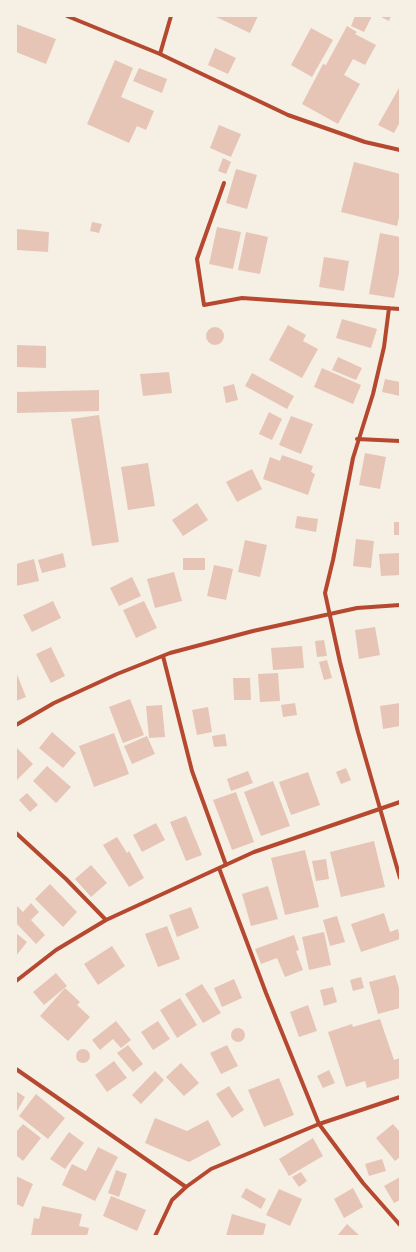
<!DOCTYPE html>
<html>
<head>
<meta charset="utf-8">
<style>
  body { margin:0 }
  #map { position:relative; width:416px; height:1252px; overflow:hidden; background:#f6efe4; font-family:Lora,serif }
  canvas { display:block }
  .frame { position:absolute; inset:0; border:17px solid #f6efe4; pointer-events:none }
</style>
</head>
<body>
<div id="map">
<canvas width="416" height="1252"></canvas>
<div class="frame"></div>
</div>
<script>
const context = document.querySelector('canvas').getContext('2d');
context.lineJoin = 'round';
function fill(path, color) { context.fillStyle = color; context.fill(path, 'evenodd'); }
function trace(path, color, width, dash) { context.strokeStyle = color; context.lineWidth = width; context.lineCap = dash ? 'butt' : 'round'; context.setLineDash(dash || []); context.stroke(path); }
const building = new Path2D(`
  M214,16H258L250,33Z
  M355,16H372L364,32L351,26Z
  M379,16H391L389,21Z
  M16,24L56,39L46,64L16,52Z
  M347,26L357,32L355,34L376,45L365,65L353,59L344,75L360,84L338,124L302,104L323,64L326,65Z
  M311,28L333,40L312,77L291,65Z
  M215,48L236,58L228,74L208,65Z
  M115,60L133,68L121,97L154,111L146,130L137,126L129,143L87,124Z
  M139,68L167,79L162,93L133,81Z
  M399,88L400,89V122L394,133L378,125Z
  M219,125L241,134L231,157L210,148Z
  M223,158L231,162L226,174L218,171Z
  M354,162L400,174V213L397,226L341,212Z
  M236,169L257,175L247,209L226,203Z
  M92,222L102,224L99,233L90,231Z
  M217,227L241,232L233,269L209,264Z
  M16,229L49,232L48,252L16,250Z
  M246,232L268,237L260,274L238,270Z
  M380,233L400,237V268L394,298L369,294Z
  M324,257L349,261L344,291L319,287Z
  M342,319L377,329L371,348L336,338Z
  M288,325L306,335L303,341L318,349L302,378L269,360Z
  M206 336a9 9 0 1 1 18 0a9 9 0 1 1-18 0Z
  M16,345L46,346V368L16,367Z
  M338,357L362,368L356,380L332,370Z
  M322,368L361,385L353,404L314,387Z
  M169,372L172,393L143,396L140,374Z
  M252,373L294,396L287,409L245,386Z
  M385,379L400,382V396L382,392Z
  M234,384L238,400L226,403L223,387Z
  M99,390V411L16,413V392Z
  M269,412L282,419L272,440L259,434Z
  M99,415L119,542L92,546L71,419Z
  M291,416L313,424L301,454L279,445Z
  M365,453L386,457L380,489L359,485Z
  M282,455L313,466L311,472L315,474L308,495L263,479L270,457L280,461Z
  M148,463L155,506L128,510L121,467Z
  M252,469L262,489L237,502L226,482Z
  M197,503L208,520L183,536L172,520Z
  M297,516L318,519L316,532L295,528Z
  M394,522H400V535H394Z
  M356,539L374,541L371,568L353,566Z
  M245,540L267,545L260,577L238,572Z
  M63,553L66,567L42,573L38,560Z
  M400,553V575L381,576L379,554Z
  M183,558H205V570H183Z
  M34,559L39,581L16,586V564Z
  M214,565L233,569L226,600L207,596Z
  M174,572L182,601L155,608L147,579Z
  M132,577L141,596L119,606L110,588Z
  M53,601L61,618L32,632L23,615Z
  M144,601L157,628L136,638L123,610Z
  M375,627L380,655L359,659L355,630Z
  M324,640L327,656L317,657L315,641Z
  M302,646L304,668L273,670L271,648Z
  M51,647L65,676L51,683L36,654Z
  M327,660L332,678L324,680L319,662Z
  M16,672L26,697L16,701Z
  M278,673L280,701L260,702L258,674Z
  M233,678H250L251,700H234Z
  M130,699L144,735L123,743L109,707Z
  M295,703L297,715L283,717L281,705Z
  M400,703V726L383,729L380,706Z
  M162,705L165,737L149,738L146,706Z
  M208,707L212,732L197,735L192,710Z
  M52,732L76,753L63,768L39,748Z
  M114,733L129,774L94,787L79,746Z
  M225,734L227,746L214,747L212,736Z
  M147,736L155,754L132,764L124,746Z
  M16,747L33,764L16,781Z
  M47,766L71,787L56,803L33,781Z
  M346,768L351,780L341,784L336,772Z
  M248,771L253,783L231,791L227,779Z
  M308,772L320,805L291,815L279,782Z
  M273,781L290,826L261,836L244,792Z
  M236,792L254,842L232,850L213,800Z
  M27,793L38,805L30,812L19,800Z
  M186,816L202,855L186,861L170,822Z
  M156,823L165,840L142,852L133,835Z
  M117,837L127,853L129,851L144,878L129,887L103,845Z
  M374,841L385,887L341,897L330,852Z
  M305,850L319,907L285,915L271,858Z
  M326,859L329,879L316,881L312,861Z
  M91,865L107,883L91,897L75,879Z
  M50,884L77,912L63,927L35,899Z
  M268,886L278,919L251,926L242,894Z
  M31,903L39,912L31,920L45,935L36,944L16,923V905L23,912Z
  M191,907L199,928L177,937L169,915Z
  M384,913L390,932L398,929L400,939L361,952L351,924Z
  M337,916L345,942L330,946L323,920Z
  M167,926L180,959L158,967L145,934Z
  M324,932L331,965L309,970L302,937Z
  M16,933L27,942L16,956Z
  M294,935L299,950L296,951L303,970L285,977L277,958L261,964L255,949Z
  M112,946L125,966L98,985L84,964Z
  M56,973L67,986L44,1005L33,992Z
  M395,975L400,991V1008L378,1014L369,982Z
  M361,977L364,988L353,991L350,980Z
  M234,979L242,998L222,1007L214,988Z
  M202,984L221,1013L203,1023L185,994Z
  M333,987L337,1002L324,1006L320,990Z
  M65,988L80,1002L77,1005L90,1017L68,1041L40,1016Z
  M180,998L197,1025L177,1038L160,1010Z
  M308,1005L317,1031L299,1037L290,1012Z
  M380,1019L394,1060L400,1058V1078L367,1088L365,1081L346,1087L328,1032L352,1024L353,1027Z
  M116,1021L131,1040L121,1048L113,1039L100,1050L92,1040Z
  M158,1021L170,1039L153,1050L141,1032Z
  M231 1035a7 7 0 1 1 14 0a7 7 0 1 1-14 0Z
  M128,1045L143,1064L133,1072L117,1053Z
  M227,1045L238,1066L221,1074L210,1053Z
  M76 1056a7 7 0 1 1 14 0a7 7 0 1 1-14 0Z
  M114,1061L127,1078L107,1092L95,1075Z
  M181,1063L199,1083L184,1096L166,1077Z
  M329,1070L335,1083L323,1088L317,1076Z
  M155,1071L164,1080L141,1104L132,1095Z
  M279,1078L294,1115L264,1127L248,1090Z
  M229,1086L244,1110L232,1118L216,1094Z
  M16,1091L25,1097L16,1113Z
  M36,1094L65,1118L48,1139L19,1116Z
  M155,1118L187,1131L208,1120L221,1145L189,1162L145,1143Z
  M23,1124L41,1138L23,1161L16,1155V1132Z
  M393,1124L400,1132V1157L395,1161L376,1138Z
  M69,1132L84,1143L65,1169L50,1159Z
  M313,1138L323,1156L289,1176L279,1159Z
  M98,1147L118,1157L95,1201L62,1185L72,1164L86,1171Z
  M382,1159L386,1171L369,1176L365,1164Z
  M116,1170L127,1174L119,1197L108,1193Z
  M301,1172L307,1181L299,1187L292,1177Z
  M16,1176L33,1184L23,1207L16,1204Z
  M400,1177V1200L394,1203L384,1186Z
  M246,1188L266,1199L261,1209L241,1197Z
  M353,1188L363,1207L344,1218L334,1199Z
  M279,1189L302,1199L290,1226L266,1215Z
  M111,1196L146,1210L137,1231L103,1216Z
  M42,1206L82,1214L79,1226L89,1228L87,1236H31L34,1218L39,1219Z
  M232,1214L266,1224L263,1236H226Z
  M347,1224L360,1236H337Z`);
const minor = new Path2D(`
  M67,16L160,54L288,115L365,142L400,150
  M160,54L171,16
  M224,183L197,259L204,305L242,298L400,309
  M389,308L384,347L373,394L353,458L333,560L325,593L340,662L358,732L400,878
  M357,439L400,441
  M163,656L192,771L226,865
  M16,725L54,703L117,674L170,653L253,631L357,608L400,605
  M16,833L66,879L106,920
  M219,868L266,993L319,1124L363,1183L400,1225
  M16,981L56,950L106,920L219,868L254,852L400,802
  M16,1069L186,1187
  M155,1236L172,1200L186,1187L211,1169L319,1124L400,1097`);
fill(building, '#e6c5b7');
trace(minor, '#b5482f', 4);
</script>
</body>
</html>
